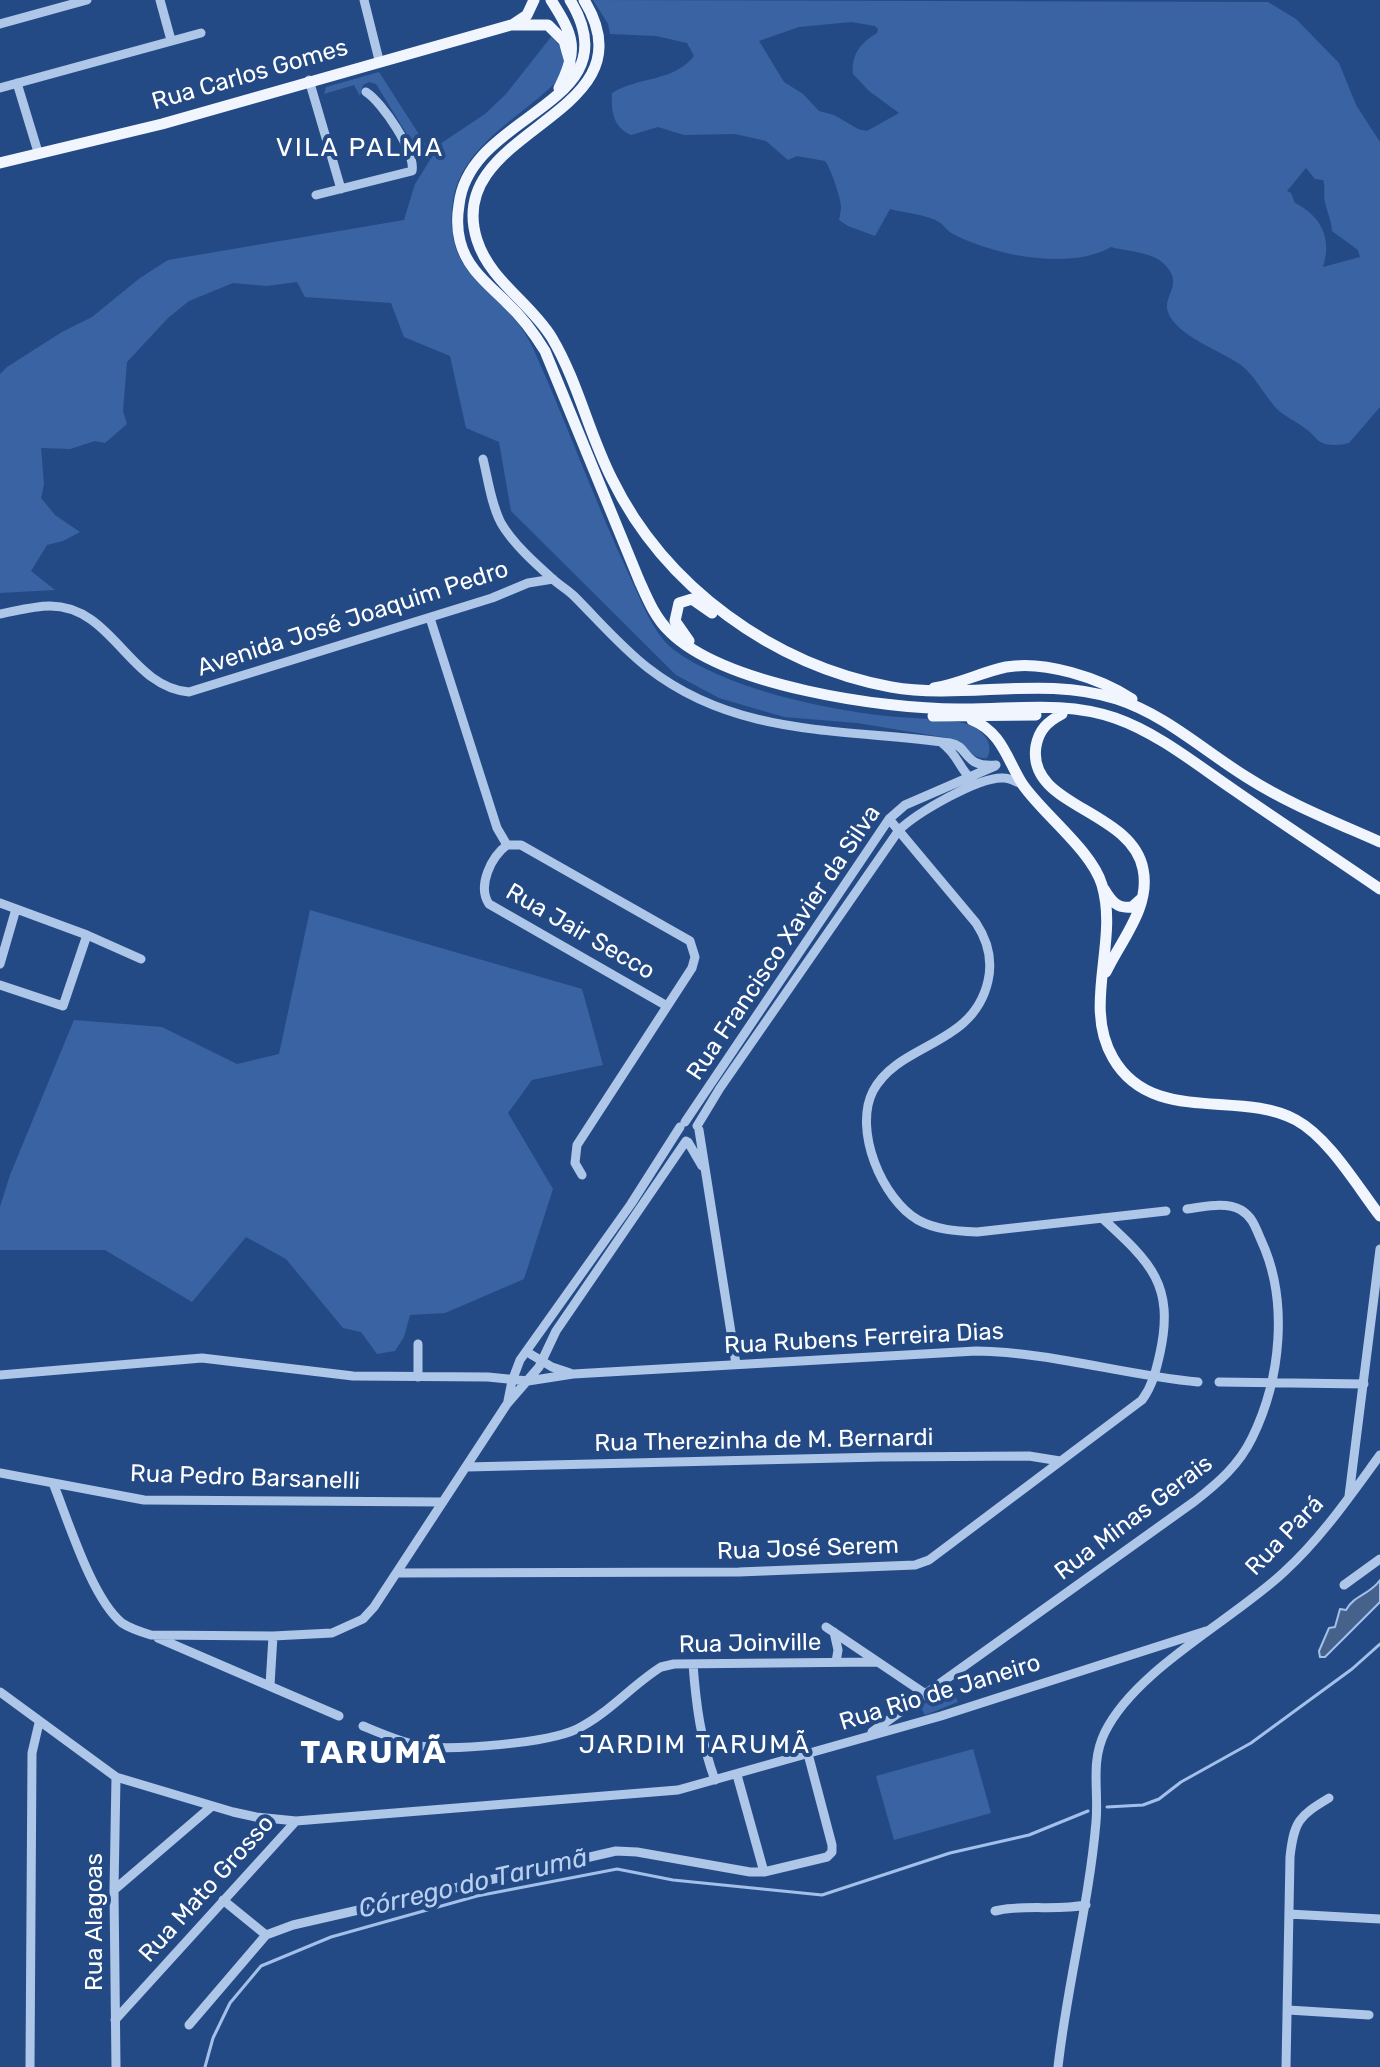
<!DOCTYPE html>
<html>
<head>
<meta charset="utf-8">
<style>
  body { margin:0 }
  canvas { display:block; background:#244a85 }
</style>
</head>
<body>
<canvas width="1380" height="2067"></canvas>
<script>
const context = document.querySelector('canvas').getContext('2d');
context.lineJoin = 'round';
function fill(path, color) { context.fillStyle = color; context.fill(path, 'evenodd'); }
function trace(path, color, width, dash) { context.strokeStyle = color; context.lineWidth = width; context.lineCap = dash ? 'butt' : 'round'; context.setLineDash(dash || []); context.stroke(path); }
function label(font, color, halo, rows, align = 'center') {
  context.font = font + ' Rubik,sans-serif'; context.lineWidth = 8; context.setLineDash([]); context.textBaseline = 'middle'; context.strokeStyle = halo; context.fillStyle = color; for (const [text, x, y, turn = 0] of rows) {
    context.save(); context.translate(x, y); context.rotate((+turn || 0) * Math.PI / 180); context.textAlign = isNaN(turn) ? turn : align; if (halo) context.strokeText(text, 0, 0); context.fillText(text, 0, 0); context.restore();
  }
}
const green = new Path2D(`
  M593,0L1268,2L1296,19L1339,63L1356,105L1380,142V407L1349,443C1340,445 1328,447 1319,441C1315,438 1311,432 1306,429C1296,421 1285,417 1276,408C1264,395 1255,376 1241,365C1223,352 1175,335 1168,312C1162,295 1186,284 1163,263C1152,252 1126,251 1111,247C1070,271 993,255 953,234C947,231 944,225 939,222C926,214 904,213 890,209L875,236L848,226L839,220C840,215 841,211 841,206C841,199 830,166 825,161L797,156L788,160L766,141L735,134L684,135L658,127L631,135C613,127 611,111 612,93C640,76 674,82 694,56L687,43L656,36L610,34L608,24ZM851,22L875,26L878,29L877,33C861,43 851,54 853,74L869,91L899,113L867,131L858,129L834,115L819,111L803,94L784,82L759,41L799,27ZM1306,168L1315,179L1323,180C1326,188 1323,195 1325,202C1327,213 1331,218 1332,231L1358,250L1360,257L1323,267C1332,240 1322,216 1295,203L1291,193L1287,191Z
  M551,37C564,47 567,61 562,76C525,116 462,143 453,201C441,284 506,287 533,348C567,424 595,502 630,577C641,600 653,634 674,650C725,688 822,709 886,716C904,718 957,719 970,725C983,730 995,745 987,758C972,760 962,744 948,738L857,723L784,717L719,698L676,675L511,511L499,442L466,428L450,356L404,337L391,303L305,297L297,282L267,286L233,283L189,301L168,318L127,362L123,411L127,424L105,443L95,441L70,449L41,448L44,484L41,498L55,515L80,532L63,541L47,545L31,571L55,590L0,593V374L7,367L62,332L92,317L140,278L168,260L404,220L415,184L440,144L485,114L506,94Z
  M379,72L429,150L419,154L376,84L369,82L363,85L360,96L354,85L324,94L326,87Z
  M310,910L582,989L603,1065L532,1080L508,1113L553,1189L524,1279L445,1313L410,1315L404,1337L395,1351L377,1354L361,1332L343,1328L286,1259L246,1237L192,1302L105,1250H0V1207L10,1175L74,1020L162,1027L237,1064L279,1054Z
  M952,1689L958,1702L925,1715L921,1708L924,1704Z
  M973,1749L991,1813L894,1840L876,1776Z`);
const water = new Path2D(`
  M1380,1580V1602L1325,1657H1320L1319,1651L1329,1628L1335,1627L1340,1609L1346,1610C1354,1595 1371,1594 1380,1580Z`);
const stream = new Path2D(`
  M1107,1807L1143,1805L1159,1799L1181,1782L1251,1743L1352,1669L1380,1644
  M205,2067L213,2038L230,2003L261,1966L331,1937L477,1896L617,1869L673,1880L822,1895L950,1853L1029,1835L1088,1811`);
const minor = new Path2D(`
  M160,0L171,40
  M364,0L379,60
  M0,24L87,0
  M309,80L341,189
  M17,83L38,152
  M0,88L201,33
  M316,195L412,171C416,152 382,102 366,92
  M483,459C488,479 491,504 501,523C513,544 537,565 555,581C561,586 568,590 574,596C598,620 621,647 648,668C738,738 843,728 950,743C970,746 962,768 996,765
  M0,614C16,611 34,606 50,606C113,606 129,687 189,692L492,598L528,583L553,579
  M430,618L497,828L507,845
  M942,743C959,756 958,767 972,780
  M889,819L976,923C988,941 993,959 988,981C973,1047 899,1042 873,1091C853,1130 882,1199 918,1220C936,1230 957,1231 977,1232L1166,1211
  M507,845H521L690,941L695,957L692,968L577,1145L575,1163L582,1175
  M507,845C491,857 477,886 489,904L667,1006
  M0,903L87,935L141,959
  M0,964L16,909
  M0,985L63,1006L87,935
  M685,1122L889,819L905,805L995,766
  M697,1126L720,1088L899,830C917,813 979,776 1004,778C1010,778 1016,782 1022,784
  M699,1130L736,1364
  M688,1142L702,1166
  M418,1344V1377
  M527,1352L552,1367L570,1373
  M0,1375L202,1358L353,1376L488,1377L528,1381L573,1374L976,1351C1051,1352 1123,1375 1198,1382
  M1219,1382L1364,1384
  M508,1401L512,1381L520,1360L631,1204L680,1127
  M467,1467L881,1457L1029,1456L1060,1461
  M0,1473L144,1500L443,1502
  M53,1483C68,1520 92,1599 122,1623C131,1629 141,1632 151,1635L273,1636L332,1633L363,1619L374,1607L507,1404L539,1367L556,1331L686,1141
  M1349,1496L1380,1249
  M397,1573L739,1572L915,1565L929,1560L1142,1400C1153,1385 1156,1370 1160,1353C1175,1284 1150,1262 1102,1218
  M1344,1585L1380,1559
  M826,1627L927,1695
  M834,1632L838,1650L836,1662
  M158,1638L339,1716
  M693,1664C696,1705 701,1742 715,1780
  M270,1685L273,1636
  M0,1692L116,1777L233,1812L256,1817L296,1821L678,1790L941,1716L1206,1631
  M363,1726C382,1734 400,1742 420,1746C453,1751 548,1743 577,1729C608,1714 632,1685 661,1667L674,1664L877,1662
  M872,1732L1195,1501C1218,1483 1239,1465 1252,1438C1281,1379 1289,1300 1261,1240C1256,1229 1253,1217 1241,1210C1225,1201 1204,1207 1187,1209
  M737,1775L764,1872
  M114,1890L212,1806
  M223,1900L266,1935
  M995,1911C1025,1904 1056,1911 1086,1905
  M1289,1914L1380,1919
  M1288,2010L1369,2015
  M115,2020L296,1821
  M189,2025L266,1935L293,1925L616,1851L637,1852L750,1872H764L827,1857L832,1852V1845L808,1754
  M30,2067L32,1753L39,1723
  M116,2067L114,1890L116,1777
  M1058,2067C1067,1985 1089,1904 1096,1822C1099,1791 1090,1762 1105,1732C1136,1669 1233,1620 1284,1572C1322,1537 1350,1496 1380,1455
  M1286,2067L1290,1857C1294,1821 1299,1816 1329,1798`);
const major = new Path2D(`
  M551,0C574,36 579,49 559,88
  M570,0C635,106 469,111 459,205C457,217 457,229 460,241C467,269 488,284 507,303C522,317 534,333 545,351L639,580C647,598 655,618 670,632C725,686 883,709 958,709C1011,710 1064,700 1115,718C1158,733 1197,765 1234,790C1283,824 1332,856 1380,889
  M584,0C657,118 441,127 477,240C490,281 530,302 552,338C578,382 589,434 612,479C665,587 773,665 891,687C965,700 1043,675 1117,699C1166,715 1204,751 1248,778C1289,804 1335,822 1380,842
  M512,25L527,15L534,0
  M0,163L162,124L511,25H548L564,41L570,62
  M689,641L675,621L679,603L692,599L712,613
  M934,688C959,684 982,672 1006,667C1044,660 1100,678 1132,699
  M1062,714C1047,722 1039,730 1036,746C1026,807 1131,809 1143,869C1151,907 1121,940 1106,972
  M933,716L1036,715
  M972,720C1002,732 1007,760 1023,785C1044,815 1092,851 1102,885C1119,942 1082,1005 1113,1058C1152,1126 1239,1089 1296,1120C1329,1138 1357,1186 1380,1216
  M1104,889C1111,901 1117,909 1132,907L1142,898`);
const streetNames = [
  ["Rua Carlos Gomes",250,75,-16],
  ["Avenida José Joaquim Pedro",353,619,-18],
  ["Rua Jair Secco",580,932,30],
  ["Rua Francisco Xavier da Silva",784,943,-56],
  ["Rua Rubens Ferreira Dias",864,1339,-3],
  ["Rua Therezinha de M. Bernardi",764,1441,-1],
  ["Rua Pedro Barsanelli",245,1478,2],
  ["Rua Minas Gerais",1134,1518,-37],
  ["Rua Pará",1285,1536,-46],
  ["Rua José Serem",808,1549,-2],
  ["Rua Joinville",750,1644,-1],
  ["Rua Rio de Janeiro",940,1693,-17],
  ["Rua Mato Grosso",207,1889,-48],
  ["Rua Alagoas",95,1922,-90]
];
const neighbourhoodNames = [
  ["VILA PALMA",360,148],
  ["JARDIM TARUMÃ",695,1745]
];
const waterNames = [
  ["Córrego do Tarumã",473,1884,-13]
];
const districtNames = [
  ["TARUMÃ",374,1754]
];
fill(green, '#3963a2');
fill(water, '#46618c');
trace(water, '#a2c0e9', 2);
trace(stream, '#a2c0e9', 3);
trace(minor, '#aec6e8', 9);
trace(major, '#f1f5fe', 11);
label('24px', '#fff', '#244a85', streetNames);
context.letterSpacing = '2px';
label('26px', '#fff', '#244a85', neighbourhoodNames);
context.letterSpacing = '0px';
label('italic 26px', '#bad0f0', '#244a85', waterNames);
context.letterSpacing = '2px';
label('bold 32px', '#fff', '#244a85', districtNames);
context.letterSpacing = '0px';
</script>
</body>
</html>
